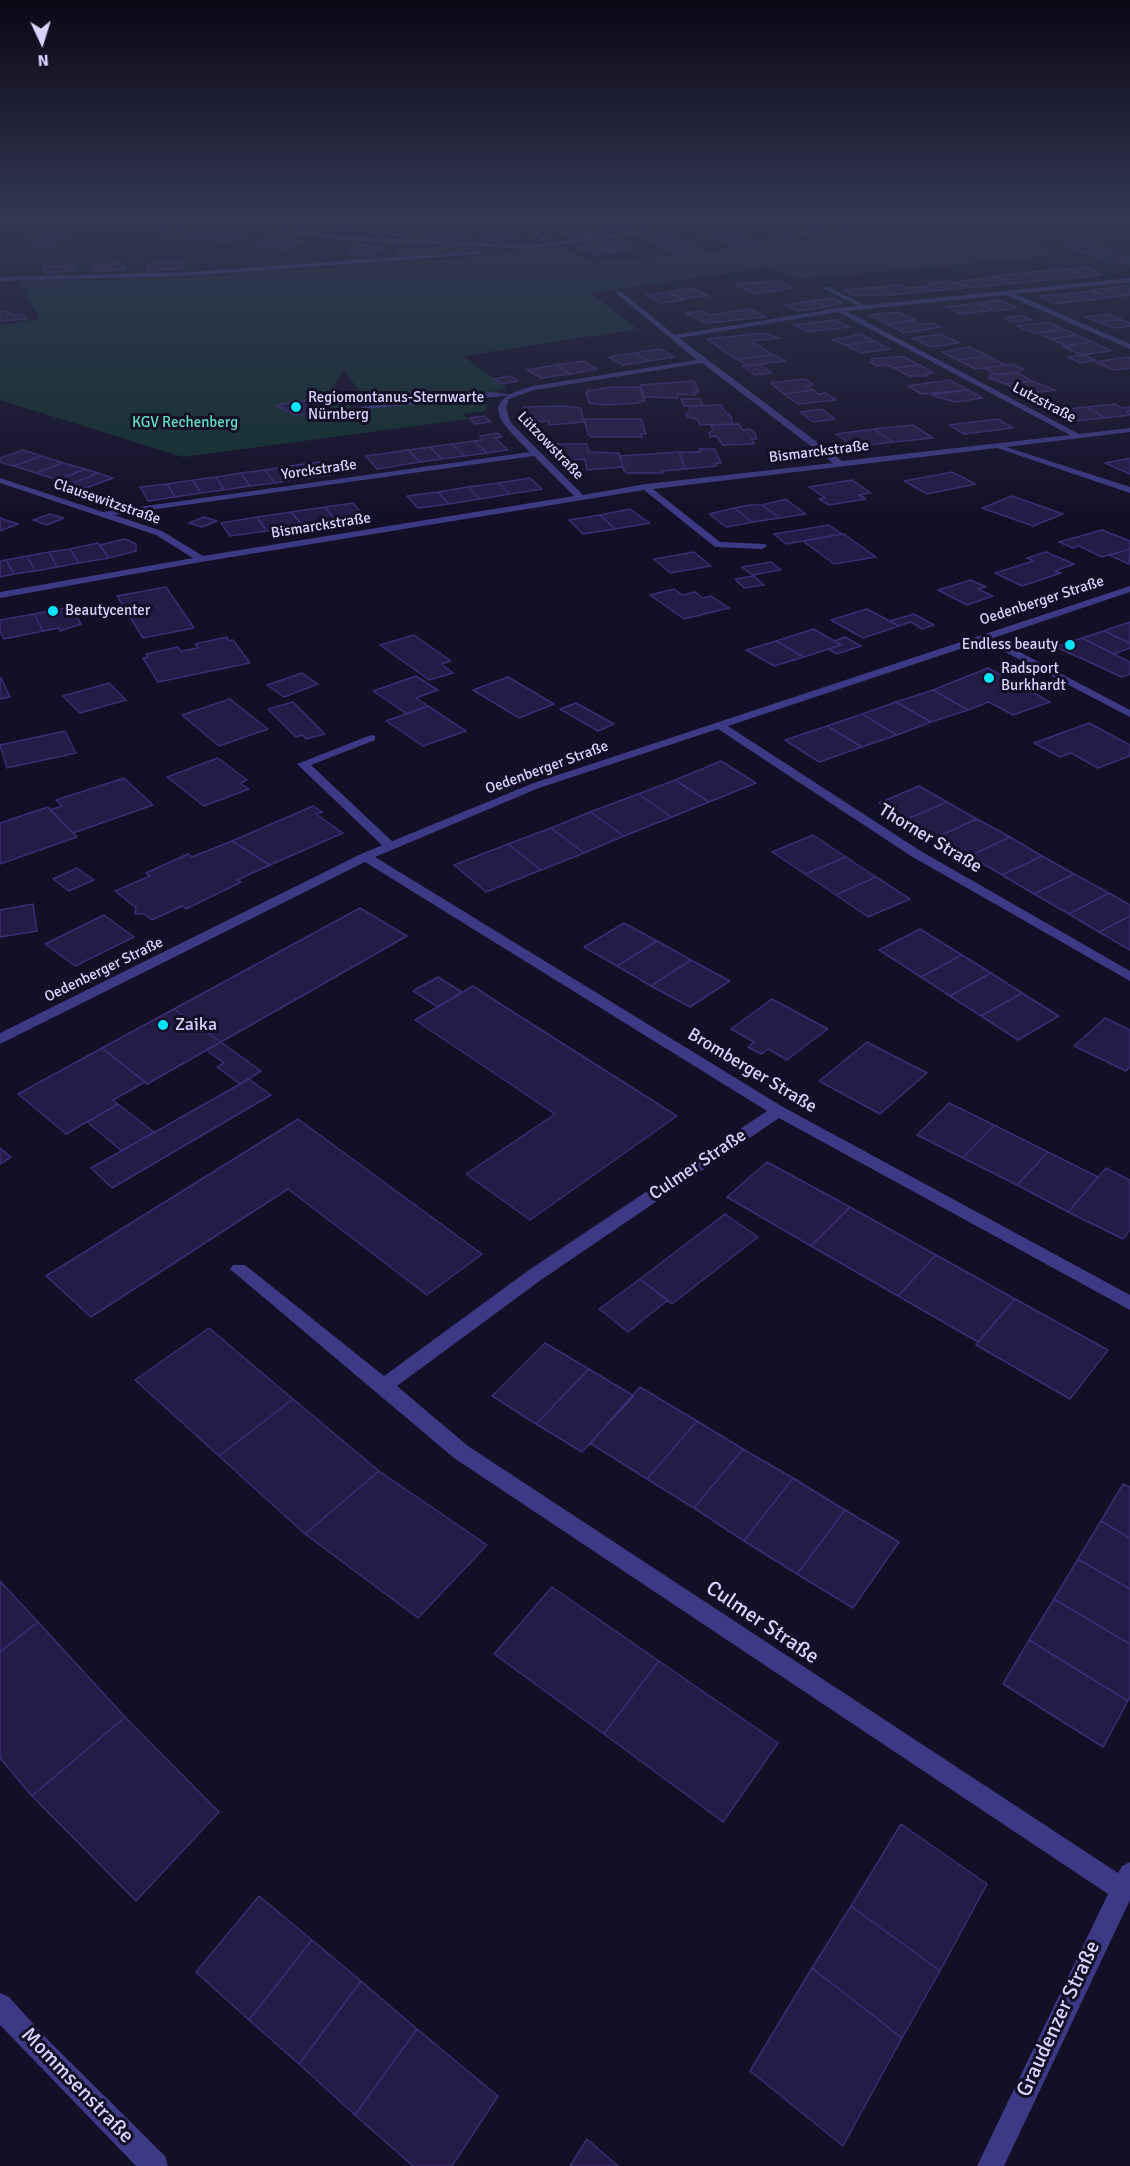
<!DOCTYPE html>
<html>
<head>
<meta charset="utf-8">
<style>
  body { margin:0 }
  #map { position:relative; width:1130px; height:2166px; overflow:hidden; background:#130f26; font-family:Signika,sans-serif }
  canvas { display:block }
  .north { position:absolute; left:12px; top:12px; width:60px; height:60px; -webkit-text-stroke:4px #130f26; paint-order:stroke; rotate:176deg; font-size:16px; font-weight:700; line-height:24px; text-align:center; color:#d9d4ff }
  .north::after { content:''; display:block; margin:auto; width:21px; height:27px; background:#d9d4ff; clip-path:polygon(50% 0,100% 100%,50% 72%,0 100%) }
</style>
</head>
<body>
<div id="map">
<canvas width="1130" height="2166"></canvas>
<div class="north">N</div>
</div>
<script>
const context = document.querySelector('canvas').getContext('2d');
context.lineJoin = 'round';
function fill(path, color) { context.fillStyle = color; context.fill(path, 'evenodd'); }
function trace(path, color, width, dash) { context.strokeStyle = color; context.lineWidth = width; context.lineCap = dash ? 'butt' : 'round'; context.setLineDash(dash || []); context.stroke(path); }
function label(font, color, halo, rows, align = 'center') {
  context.font = font + ' Signika,sans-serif'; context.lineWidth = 6; context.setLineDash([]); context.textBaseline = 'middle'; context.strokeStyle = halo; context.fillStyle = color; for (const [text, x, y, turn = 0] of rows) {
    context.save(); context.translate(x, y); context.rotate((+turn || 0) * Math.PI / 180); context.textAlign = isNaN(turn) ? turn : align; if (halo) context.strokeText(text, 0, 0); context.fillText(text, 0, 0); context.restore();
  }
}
const green = new Path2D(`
  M980,219H1130V232L1033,242L1061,255L796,279L768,267L590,293L638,329L463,356L507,388L487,393L370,404L344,371L334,385L353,410L486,396V411L463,414L468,419L183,457L0,400V325L40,319L19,282L178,278L462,258L564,246L591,263L708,252Z
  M404,244L473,247L470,251L391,256Z`);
const building = new Path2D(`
  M31,219H55L57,222L64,221L67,225L25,229L23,225L34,224Z
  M266,219H282L267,225L254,224Z
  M282,219L295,221L281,227L267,225Z
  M617,219H636L641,221L620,224L610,220Z
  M653,219H670L679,222L650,226L637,221Z
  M883,219H919L926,222L899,225Z
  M310,221L324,223L308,230L293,228Z
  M343,221L355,224L338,231L324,229Z
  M778,221L795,228L808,234L784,237L754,224Z
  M836,221L859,229L828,233L804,225Z
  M163,222L180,225L160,231L142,227Z
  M639,222L650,226L631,229L619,225Z
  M357,223L373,225L354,233L338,231Z
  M180,225L189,229L173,234L160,231Z
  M619,225L631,229L611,232L598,227Z
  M384,226L397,227L385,234L372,233Z
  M808,227L821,232L808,234L795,228Z
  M395,228L415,229L405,236L385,234Z
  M600,228L611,232L592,235L578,230Z
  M725,229L742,237L720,239L703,232Z
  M201,230L223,232L206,239L182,236Z
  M448,231L462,232L461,236L465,237L457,240L421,239L428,232Z
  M581,231L592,235L574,238L560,233Z
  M223,232L247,236L229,242L206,239Z
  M65,234L68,239L54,240L56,244L35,246L30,238Z
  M487,234L514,235L512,238H515L508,242L481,241Z
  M671,236L686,243L663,246L648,239Z
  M742,237L760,245L737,248L720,239Z
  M271,238L290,239L302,242L286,249L253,245Z
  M1083,240L1130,257V264L1103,261L1098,259L1103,258L1077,251L1073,249H1078L1062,243Z
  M619,242L634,249L614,252L599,245Z
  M686,243L703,251L680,254L663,246Z
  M359,245L381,247L379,248L383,249L375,255L346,254Z
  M599,245L614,252L593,254L578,248Z
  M176,261L183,262L184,269L147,270L148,264Z
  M123,263L126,269L94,272L91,266Z
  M73,265L75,271L44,273L43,267Z
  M1087,267L1102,274L1085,277L1067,269Z
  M1067,269L1085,277L1047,280L1030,272Z
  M1030,272L1047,280L1012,284L994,276Z
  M998,277L1009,283L973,288L953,282Z
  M779,281L794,288L755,294L735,284Z
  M951,281L966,288L931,291L922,287L933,285L928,283Z
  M900,285L906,288L922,287L931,291L891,295L876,287Z
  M1128,286L1130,295L1123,296L1106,288Z
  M876,287L891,295H853L844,290Z
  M692,288L708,296L682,299L667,292Z
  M1106,288L1123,296L1107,297L1090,290Z
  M1092,291L1107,297L1108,298L1092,300L1076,293Z
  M668,292L683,300L661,303L646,295Z
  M1076,293L1092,300L1076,301L1060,294Z
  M1060,294L1076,301L1055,304L1040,296Z
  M832,298L843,303L825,307L811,301Z
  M999,300L1017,308L996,311L978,303Z
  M811,301L825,307L798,311L784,305Z
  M978,303L994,310L961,314L945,307Z
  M750,309L766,317L706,323L686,313L701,311L710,315Z
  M3,311L15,315L23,314L26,319L0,321V312Z
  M898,312L915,320L887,324L870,315Z
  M1108,314L1122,320L1099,322L1085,317Z
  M1021,315L1031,320L1013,322L1004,318Z
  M835,320L849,327L808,332L795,325Z
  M1122,320L1130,323V326L1113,328L1099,322Z
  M913,321L920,324L932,323L941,327L904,333L887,324Z
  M1047,322L1064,329L1034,333L1017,326Z
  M1064,329L1077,335L1051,339L1038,333Z
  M764,333L779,338L751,341L773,355L735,359L707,339Z
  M861,334L874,341L846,345L832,340Z
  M941,334L959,343L930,347L913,338Z
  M1077,335L1092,342L1066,346L1051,339Z
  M874,341L890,349L861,353L846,345Z
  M1092,342L1111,351L1081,355L1062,346Z
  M969,347L988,356L958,360L942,352Z
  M660,349L675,357L649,361L634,353Z
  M634,353L649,361L623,365L609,357Z
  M775,355L785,361L747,366L737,359Z
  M1084,355L1095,360L1080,363L1068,357Z
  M988,356L1005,365L976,369L958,360Z
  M893,357H904L919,365L894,368L887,365L877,366L870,362L874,361L871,359Z
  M1127,357L1130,358V368L1114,370L1095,362Z
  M583,361L597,369L570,374L556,365Z
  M759,364L772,373L755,375L742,366Z
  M1012,364L1023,369L1018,373L999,375L984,368Z
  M556,365L570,374L541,378L527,370Z
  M919,365L934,373L925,374L928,376H909L894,368Z
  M1018,373L1032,381L1006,384L989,378L990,374Z
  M510,376L518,381L502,384L494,379Z
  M805,379L814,385L807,386L813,390L784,394L770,383Z
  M949,380L968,390L922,394L908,386Z
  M694,381L699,392H695L696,395L677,394L678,398L644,397L640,385Z
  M1032,381L1055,390L1025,394L1006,384Z
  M611,387H640L645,401H639L640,403L605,405L589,403L586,391Z
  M813,390L819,394L826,393L836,400L798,404L784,394Z
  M968,390L983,398L956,402L931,395Z
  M681,399H700L703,406H684Z
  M299,401H312V414L295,415L276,405Z
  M1115,404L1121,408L1130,407V411H1127L1130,415L1105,418L1087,407Z
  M721,405L727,414H730L733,424L700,425L698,420L688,417L686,414L690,411L688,406Z
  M564,406L581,408L584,422L549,425V421L530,422L529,420H525L523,407Z
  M1087,407L1105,418L1075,421L1058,410Z
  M822,409L835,419L813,422L800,412Z
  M484,416L491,422L475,424L469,418Z
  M584,419H641L646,434H641L642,437H591L588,434Z
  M998,419L1013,428L964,434L949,425Z
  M739,424L742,430L750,429L755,433L757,439H751L754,444L723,445L716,436L710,437L709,433L713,430L711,425Z
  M913,425L933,438L893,442L874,429Z
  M874,429L893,442L854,447L836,434Z
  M498,433L502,437L495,438L508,450L487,453L474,441L483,440L480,436Z
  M474,441L487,453L465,456L452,444Z
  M452,444L465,456L442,459L430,447Z
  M556,444H587L589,452L619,453L623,467L587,470L585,459L563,461L559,458Z
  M430,447L442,459L420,462L408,450Z
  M699,449H715L721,463H716L717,466L685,469L679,452H700Z
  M23,450L41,456L14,466L0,462V458Z
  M408,450L420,462L377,469L366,456Z
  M679,452L685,469L662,471L663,473H627L624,471L620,456Z
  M41,456L63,463L36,473L14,466Z
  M1130,458V474L1105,463Z
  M321,462L331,475L306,478L296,465Z
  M63,463L85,469L58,480L36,473Z
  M296,465L306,478L275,483L265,470Z
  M85,469L98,473L71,484L58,480Z
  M265,470L275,483L250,486L241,473Z
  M952,472L976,484L927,494L904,481Z
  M98,473L113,478L86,488L71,484Z
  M241,473L250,486L224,490L216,477Z
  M216,477L224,490L201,493L193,480Z
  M530,478L542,489L510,494L498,483Z
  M193,480L201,493L175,497L167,484Z
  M852,480L871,493L859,495L866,499L829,505L819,499L825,498L809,487Z
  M498,483L510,494L480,499L468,487Z
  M167,484L175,497L148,501L140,487Z
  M468,487L480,499L449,504L438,492Z
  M438,492L449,504L418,508L407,496Z
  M1012,496L1063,514L1033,526L982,508Z
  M786,499L788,501L806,514L780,518L762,505Z
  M353,503L364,516L335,520L325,507Z
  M749,505H762L780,518L753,522L734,508Z
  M325,507L335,520L302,525L291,512Z
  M734,508L753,522L726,527L709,514Z
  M630,509L650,523L615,529L600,515Z
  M291,512L302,525L267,531L257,517Z
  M50,514L64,518L47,525L33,520Z
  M600,515L615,529L583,534L569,520Z
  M204,517L217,521L202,527L189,523Z
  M257,517L267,531L230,536L221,523Z
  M0,518L18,524L0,531Z
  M829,525L842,534L786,544L774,534Z
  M1102,530L1130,541V549L1102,557L1079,546L1073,548L1059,542Z
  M844,534L876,557L834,564L803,541Z
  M125,539L136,544V551L109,558L100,545Z
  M98,543L109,558L79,563L70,549Z
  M70,549L79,563L57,567L49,552Z
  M1130,549L1129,564L1109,555Z
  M49,552L57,567L35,571L27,556Z
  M694,552L711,566L670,573L654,559Z
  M1046,552L1074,564L1055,571L1061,573L1022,586L995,573L1033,561L1027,558Z
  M27,556L35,571L14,574L6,560Z
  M6,560L14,574L0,577V561Z
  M771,562L781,570L752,575L742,567Z
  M754,576L764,585L744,588L735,579Z
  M971,580L986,587L978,589L993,596L967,605L938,590Z
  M166,587L194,628L143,638L117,596Z
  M674,589L683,595L695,592L703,598L711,596L729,608L684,619L650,595Z
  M71,607L81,624L60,631L59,628L43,631L34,614Z
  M867,609L899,626L863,638L831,620Z
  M34,614L43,631L4,639L0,632V620Z
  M914,614L934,625L922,629L911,622L899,626L890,621Z
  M1130,622V643L1104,631L1109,629Z
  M814,629L841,645L804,657L776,641Z
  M1104,631L1130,643V648L1114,654L1082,638Z
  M414,635L451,661L441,664L453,673L429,680L380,645Z
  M227,637L229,641L233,640L250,663L158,682L143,658L148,657L146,654L178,647L181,651L198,648L195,644Z
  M845,637L861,646L837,654L828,649L841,645L834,641Z
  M1082,638L1130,662V674L1122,677L1056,647Z
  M776,641L804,657L774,666L746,650Z
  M988,668L1050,702L1013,715L989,702L968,710L933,690Z
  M302,673L318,684L284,697L267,685Z
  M416,676L438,690L416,698L428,706L407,714L373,691Z
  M508,677L554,704L519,718L473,690Z
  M0,678H1L10,697L0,699Z
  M109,683L126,700L80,713L63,696Z
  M933,690L968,710L931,722L896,702Z
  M230,699L268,729L219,746L182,715Z
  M293,702L325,734L306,739L302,735L296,737L268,709Z
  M896,702L931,722L897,735L862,714Z
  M576,703L614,724L598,731L560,709Z
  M428,706L466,731L423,746L386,721Z
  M862,714L897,735L862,747L827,726Z
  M1089,723L1130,745V756L1098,768L1071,753L1060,757L1034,743Z
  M827,726L862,747L819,762L785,740Z
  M65,731L76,753L7,768L0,745Z
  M218,758L247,780L240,783L249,789L204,806L167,777Z
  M721,761L756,783L709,802L675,780Z
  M124,778L153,805L73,833L50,810L62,806L56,800Z
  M675,780L709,802L672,817L638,794Z
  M919,786L947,802L907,819L879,803Z
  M638,794L672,817L624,836L590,812Z
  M947,802L977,819L937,837L907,819Z
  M313,806L322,812L316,814L343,833L270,865L232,841Z
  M48,807L77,837L0,864V823Z
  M590,812L624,836L584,853L551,828Z
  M977,819L1010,837L970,856L937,837Z
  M551,828L584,853L541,870L508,844Z
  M813,835L846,857L805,874L772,852Z
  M1010,837L1042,856L1002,875L970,856Z
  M232,841L270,865L237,880L241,882L186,909L182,906L152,920L144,914H135L136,908L115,891L150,876L146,873L188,854L192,857Z
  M508,844L541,870L486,892L454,865Z
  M1042,856L1074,874L1034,894L1002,875Z
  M846,857L876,877L836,895L805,874Z
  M77,868L94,880L69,891L53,879Z
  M1074,874L1109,893L1069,914L1034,894Z
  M876,877L910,899L868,917L836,895Z
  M1109,893L1130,905V916L1099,932L1069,914Z
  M33,904L37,931L0,937V910Z
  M360,908L407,936L221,1042L174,1009Z
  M104,915L134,937L75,966L45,944Z
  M1130,916V950L1099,932Z
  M624,923L657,941L617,966L584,947Z
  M920,929L962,955L921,977L879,950Z
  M657,941L691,960L651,986L617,966Z
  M962,955L991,973L950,996L921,977Z
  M691,960L730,981L690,1007L651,986Z
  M991,973L1022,993L981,1016L950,996Z
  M438,977L462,992L438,1007L413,991Z
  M473,986L513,1012L677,1116L530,1220L466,1174L555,1114L415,1020Z
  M1022,993L1059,1016L1018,1040L981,1016Z
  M772,999L828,1029L787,1060L768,1049L762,1054L755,1051L748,1047L754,1042L731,1029Z
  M174,1009L221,1042L147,1084L102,1048Z
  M1105,1018L1130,1030V1067L1126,1071L1074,1046Z
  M221,1042L261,1071L240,1084L217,1067L224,1063L206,1050Z
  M867,1042L927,1073L880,1114L819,1081Z
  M102,1048L145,1082L113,1100L118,1104L66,1134L18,1094Z
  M249,1079L271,1095L112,1188L91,1168Z
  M949,1103L994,1125L963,1158L917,1135Z
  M118,1104L154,1132L122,1151L87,1122Z
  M298,1119L482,1254L427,1295L288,1189L91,1317L46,1276Z
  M994,1125L1048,1152L1017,1185L963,1158Z
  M0,1148L11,1157L0,1164Z
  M1048,1152L1098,1177L1068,1212L1017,1185Z
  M767,1162L850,1207L811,1246L727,1197Z
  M1106,1168L1130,1180V1230L1123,1239L1068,1212Z
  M850,1207L936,1255L898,1296L811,1246Z
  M725,1214L758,1237L672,1304L640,1279Z
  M936,1255L1015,1299L978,1342L898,1296Z
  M640,1279L668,1300L628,1332L599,1309Z
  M1015,1299L1108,1350L1070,1399L976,1345Z
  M209,1328L293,1399L219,1456L135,1380Z
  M545,1343L589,1369L536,1424L492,1396Z
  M589,1369L634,1396L582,1452L536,1424Z
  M640,1387L697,1421L647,1479L590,1443Z
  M293,1399L379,1471L305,1534L219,1456Z
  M697,1421L743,1449L694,1508L647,1479Z
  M743,1449L793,1478L744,1541L694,1508Z
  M379,1471L487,1545L418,1618L305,1534Z
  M793,1478L845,1510L797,1574L744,1541Z
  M1123,1484L1130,1487V1538L1101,1521Z
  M845,1510L899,1542L853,1608L797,1574Z
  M1101,1521L1130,1538V1589L1078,1559Z
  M1078,1559L1130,1589V1644L1054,1599Z
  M0,1581L38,1622L0,1652Z
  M552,1587L659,1661L604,1734L494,1654Z
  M1054,1599L1130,1644V1696L1128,1701L1029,1640Z
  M38,1622L125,1717L32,1796L0,1758V1652Z
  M1029,1640L1128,1701L1103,1747L1003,1684Z
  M659,1661L778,1743L723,1822L604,1734Z
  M125,1717L219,1812L136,1901L32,1796Z
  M901,1824L987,1884L940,1971L851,1906Z
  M259,1896L312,1940L249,2020L196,1972Z
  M851,1906L940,1971L902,2038L812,1968Z
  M312,1940L361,1981L299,2064L249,2020Z
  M812,1968L902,2038L843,2146L750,2071Z
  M361,1981L417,2029L355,2115L299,2064Z
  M417,2029L498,2096L452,2166H413L355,2115Z
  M587,2139L618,2166H570Z`);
const lane = new Path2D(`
  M680,219H688L704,224L701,226Z
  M824,287H828L868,307L863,308L824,289Z
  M492,392L515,395L364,409L360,407Z
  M371,735L375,736V740L311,765L394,843V849H386L297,764Z`);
const street = new Path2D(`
  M192,219L343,236L531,245L545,243L513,219H519L551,242L734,219L531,249L343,240Z
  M479,251L481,254L188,276L0,281V277L188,272Z
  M1130,278V282L1015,294L1130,344V349L1006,295L846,311L1079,434L1130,428V432L1006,447L1130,487V493L997,448L653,489L720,542L765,544L767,546L762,549L715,547L644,490L201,562L0,598V592L193,558L156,535L0,483V478L103,512L530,452C501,422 475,401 533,386L697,360L616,293V291H620L675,335L839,308ZM838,312L1070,435L842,461L679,338ZM702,363L833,463L646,484L583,495L510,422L506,407L509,399L534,390ZM534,456L574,496L203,556L162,531L114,515Z
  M1130,586V592L993,638L1130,710V717L984,641L728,726L919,850L1130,971V981L911,856L718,729L539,788L375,857L783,1107L1130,1295V1310L779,1118L541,1280L397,1386L468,1446L1118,1873L1122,1866L1130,1862V1900L1004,2166H977L1108,1894L454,1458L230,1269L233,1265H245L384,1376L529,1270L767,1111L365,862L0,1044V1033L361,854L531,784Z
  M0,1993L9,1997L48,2040L165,2156L168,2166H136L0,2025Z`);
const markers = [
  [296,407,6,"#00e5ff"],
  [53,611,6,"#00e5ff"],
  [1070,645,6,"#00e5ff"],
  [989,678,6,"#00e5ff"],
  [163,1025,6,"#00e5ff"]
];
const farPoinames = [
  ["Regiomontanus-Sternwarte",308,398],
  ["Nürnberg",308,415],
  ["Beautycenter",65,611],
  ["Endless beauty",1058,645,"right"],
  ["Radsport",1001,669],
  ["Burkhardt",1001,686]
];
const farStreetnames = [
  ["Lutzstraße",1044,403,28],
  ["Lützowstraße",550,446,46],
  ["Bismarckstraße",819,452,-7],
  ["Yorckstraße",319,470,-8],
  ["Clausewitzstraße",107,502,19],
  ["Bismarckstraße",321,526,-9],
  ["Oedenberger Straße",1042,601,-18],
  ["Oedenberger Straße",547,768,-20],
  ["Oedenberger Straße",104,970,-26]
];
const farParknames = [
  ["KGV Rechenberg",185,423]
];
const streetNames = [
  ["Thorner Straße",930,839,31],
  ["Bromberger Straße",752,1071,31],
  ["Culmer Straße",698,1165,-34]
];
const poiNames = [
  ["Zaika",175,1025]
];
const nearStreetnames = [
  ["Culmer Straße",762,1623,34],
  ["Graudenzer Straße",1059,2019,-65],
  ["Mommsenstraße",77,2086,46]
];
fill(green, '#12302f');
fill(building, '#241b47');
trace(building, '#3b2d73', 1.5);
fill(lane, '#3d3a85');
fill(street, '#3d3a85');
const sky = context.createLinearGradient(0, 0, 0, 522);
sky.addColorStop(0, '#0a0815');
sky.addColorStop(0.42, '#333752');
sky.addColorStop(1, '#33375200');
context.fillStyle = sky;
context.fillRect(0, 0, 1130, 522);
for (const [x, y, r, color] of markers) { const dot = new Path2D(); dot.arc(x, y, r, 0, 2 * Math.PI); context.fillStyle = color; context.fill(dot); trace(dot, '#130f26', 2); }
label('15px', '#d9d4ff', '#130f26', farPoinames, 'left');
label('15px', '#d9d4ff', '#130f26', farStreetnames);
label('15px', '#5fe0c0', '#130f26', farParknames);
label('18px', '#d9d4ff', '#130f26', streetNames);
label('18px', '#d9d4ff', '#130f26', poiNames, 'left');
label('21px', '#d9d4ff', '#130f26', nearStreetnames);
</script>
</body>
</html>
